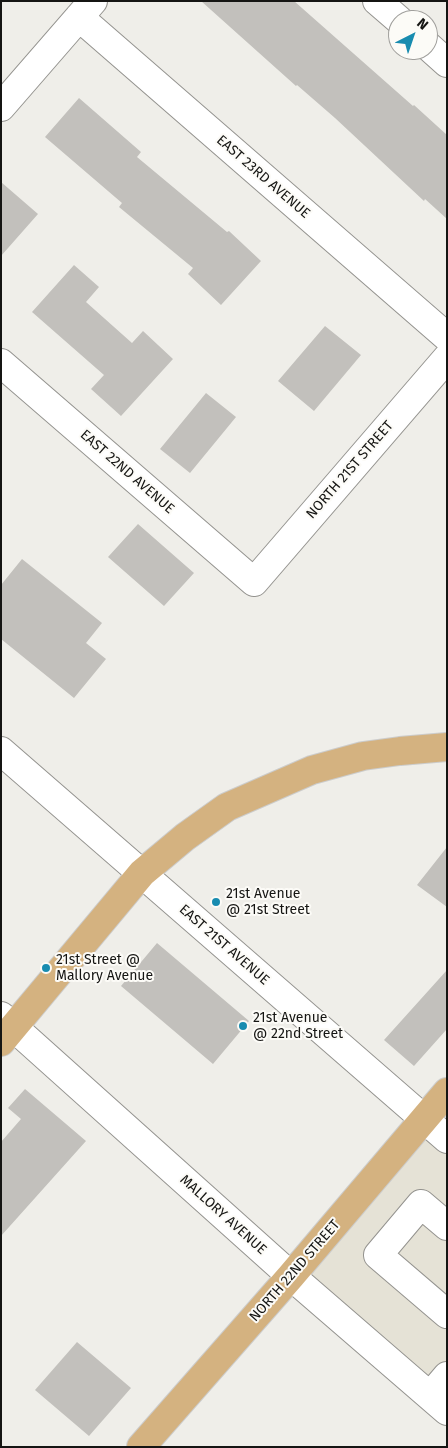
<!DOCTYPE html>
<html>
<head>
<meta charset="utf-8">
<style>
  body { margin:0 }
  #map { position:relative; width:448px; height:1448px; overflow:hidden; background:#efeee9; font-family:"Fira Sans",sans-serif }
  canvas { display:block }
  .frame { position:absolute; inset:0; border:2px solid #151513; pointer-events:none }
  .north { position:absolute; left:388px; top:10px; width:50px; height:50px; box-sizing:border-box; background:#fcfbf7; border:1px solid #a09f9c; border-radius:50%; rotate:41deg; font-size:14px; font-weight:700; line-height:20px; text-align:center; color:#151513 }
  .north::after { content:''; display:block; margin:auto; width:18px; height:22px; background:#188cb0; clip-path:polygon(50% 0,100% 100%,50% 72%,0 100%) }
</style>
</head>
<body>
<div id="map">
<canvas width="448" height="1448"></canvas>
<div class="frame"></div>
<div class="north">N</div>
</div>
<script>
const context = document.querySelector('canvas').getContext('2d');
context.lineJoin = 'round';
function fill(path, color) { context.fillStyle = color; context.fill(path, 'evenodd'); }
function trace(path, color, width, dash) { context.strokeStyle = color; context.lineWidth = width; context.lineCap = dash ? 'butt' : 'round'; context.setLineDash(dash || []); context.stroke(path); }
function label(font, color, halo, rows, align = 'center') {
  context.font = font + ' "Fira Sans",sans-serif'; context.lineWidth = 4; context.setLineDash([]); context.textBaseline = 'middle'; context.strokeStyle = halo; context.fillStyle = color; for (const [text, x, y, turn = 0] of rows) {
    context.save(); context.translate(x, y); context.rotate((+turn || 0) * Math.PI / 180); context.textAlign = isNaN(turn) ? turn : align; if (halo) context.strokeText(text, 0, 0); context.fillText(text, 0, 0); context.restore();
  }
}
const built = new Path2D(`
  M427,1120L447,1138V1412L293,1269Z`);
const building = new Path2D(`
  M201,1H294L413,106L414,105L447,135V219L425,199L424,201L335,118L297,85L296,86Z
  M79,98L141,152L137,157L227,232L229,231L261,261L221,305L188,274L193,268L119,207L122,203L45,137Z
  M1,182L38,214L1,256Z
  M74,265L99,287L86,302L132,343L143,331L173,359L121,416L91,389L104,375L32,312Z
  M325,326L361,355L314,411L278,381Z
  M206,393L236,417L190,473L160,449Z
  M138,524L194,573L164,606L108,557Z
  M22,559L102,623L86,643L106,659L74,698L1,639V585Z
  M447,847V907L417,885Z
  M157,943L249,1021L213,1064L121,986Z
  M447,970V1029L414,1066L384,1040Z
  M25,1089L86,1141L1,1236V1142L21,1119L8,1108Z
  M77,1342L131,1388L89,1436L35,1390Z`);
const minor = new Path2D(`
  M377,1L399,20
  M79,17L447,337
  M428,46L447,63
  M1,107L93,1
  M1,363L254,582L447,358
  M1,751L447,1139
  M1,1016L291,1276L447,1411
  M447,1226L421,1204L378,1255L447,1314
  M430,1396L447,1376`);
const major = new Path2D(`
  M1,1042L142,873L185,837L227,807L312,770L363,756L400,751L447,747
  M141,1447L291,1276L447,1092`);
const markers = [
  [216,902,5,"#188cb0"],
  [46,968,5,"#188cb0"],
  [243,1026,5,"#188cb0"]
];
const streetNames = [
  ["EAST 23RD AVENUE",263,177,41],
  ["NORTH 21ST STREET",350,470,-49],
  ["EAST 22ND AVENUE",127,472,41],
  ["EAST 21ST AVENUE",224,945,41],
  ["MALLORY AVENUE",223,1215,42],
  ["NORTH 22ND STREET",295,1271,-49]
];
const poiNames = [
  ["21st Avenue",226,894],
  ["@ 21st Street",226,910],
  ["21st Street @",56,960],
  ["Mallory Avenue",56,976],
  ["21st Avenue",253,1018],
  ["@ 22nd Street",253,1034]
];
fill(built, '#e5e2d6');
fill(building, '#c2c0bc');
trace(minor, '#94938f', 30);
trace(major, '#cccccb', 30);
trace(minor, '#fff', 28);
trace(major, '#d4b280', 28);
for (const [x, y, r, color] of markers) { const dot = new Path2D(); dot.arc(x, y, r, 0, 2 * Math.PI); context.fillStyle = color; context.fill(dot); trace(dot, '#fcfbf7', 2); }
label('14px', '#151513', '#fcfbf7', streetNames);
label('14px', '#151513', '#fcfbf7', poiNames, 'left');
</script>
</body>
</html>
